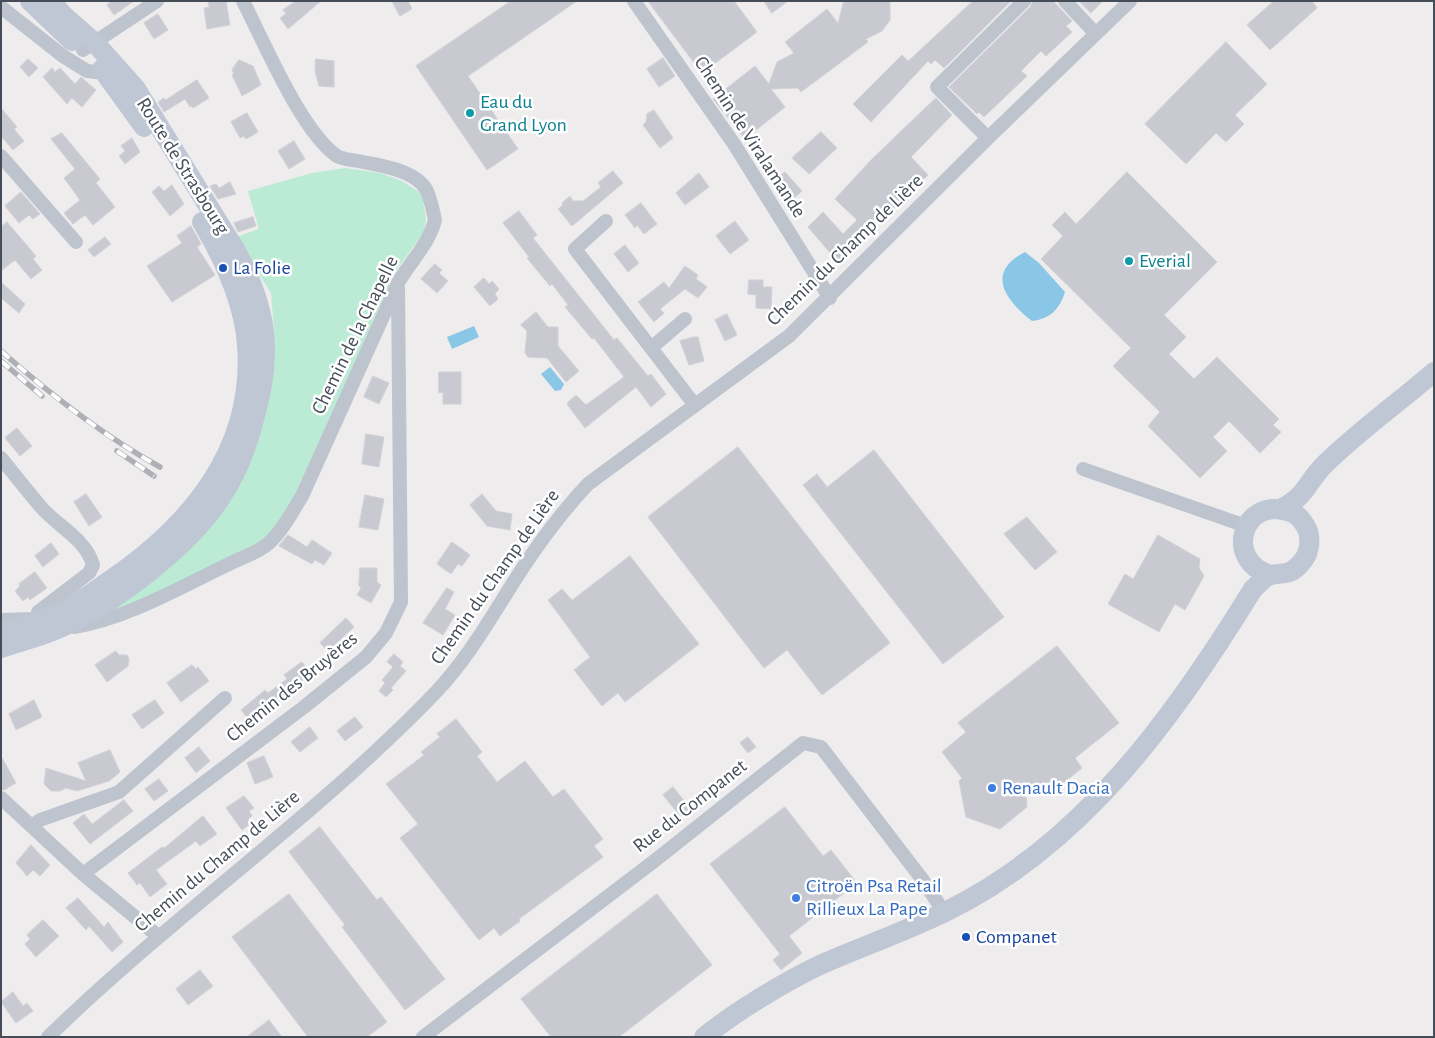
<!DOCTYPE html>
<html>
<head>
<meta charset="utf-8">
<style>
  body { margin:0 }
  #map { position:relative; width:1435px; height:1038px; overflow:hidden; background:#eeecec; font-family:"Alegreya Sans",sans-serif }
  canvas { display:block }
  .frame { position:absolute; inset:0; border:2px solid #454d58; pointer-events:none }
</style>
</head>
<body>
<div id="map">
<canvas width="1435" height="1038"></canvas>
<div class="frame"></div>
</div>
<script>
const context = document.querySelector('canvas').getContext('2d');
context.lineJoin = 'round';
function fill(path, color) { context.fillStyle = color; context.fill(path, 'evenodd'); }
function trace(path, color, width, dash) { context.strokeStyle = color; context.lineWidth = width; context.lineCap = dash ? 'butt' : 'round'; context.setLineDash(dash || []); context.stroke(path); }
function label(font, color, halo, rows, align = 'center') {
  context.font = font + ' "Alegreya Sans",sans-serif'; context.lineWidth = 5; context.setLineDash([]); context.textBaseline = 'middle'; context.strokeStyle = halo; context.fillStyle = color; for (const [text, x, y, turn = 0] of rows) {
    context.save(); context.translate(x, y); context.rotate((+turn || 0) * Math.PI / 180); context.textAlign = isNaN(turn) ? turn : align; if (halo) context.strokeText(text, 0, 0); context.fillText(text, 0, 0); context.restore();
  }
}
const green = new Path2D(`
  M345,168L380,173L400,180L419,192L423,198L426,220L424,232L395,272L291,504L278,525L264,540L146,598L92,618C131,591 172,568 205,533L274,370L275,342L271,293L236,237L259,229L248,191L312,173Z`);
const water = new Path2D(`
  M1025,252L1039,263L1065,292C1060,309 1050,319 1032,321C1007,301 984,273 1025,252Z
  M474,326L479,337L452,349L447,337Z
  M550,367L564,384L561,390L555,391L541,374Z`);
const building = new Path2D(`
  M112,1H134L114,15L107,5Z
  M208,1H226L230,25L207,29L204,8L209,7Z
  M296,1H321L288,29L280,18L286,14L283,10Z
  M392,1H408L412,9L400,16Z
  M511,1H577L468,76L518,149L487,170L416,66Z
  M648,1H734L757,32L702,73Z
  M764,1H788L772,13Z
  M844,1H890V20L882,31L866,39L868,42L801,92L798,88L771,89L785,107L745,139L713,99L755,66L769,84L777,62L794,53L785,42L827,9L838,23Z
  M973,1H1011L944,68L935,60L931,64L928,61L871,122L853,104L902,55L908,61Z
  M1033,1H1053L1072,21L1066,26L1072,32L1046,56L1041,51L1021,71L1027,76L984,117L979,112L977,114L949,87L1030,7Z
  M1079,1H1103L1091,13Z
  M1274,1H1312L1317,8L1270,50L1247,25Z
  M158,14L168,30L154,39L144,23Z
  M1226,42L1267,84L1235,115L1244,124L1226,142L1216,133L1186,164L1145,124Z
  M663,58L675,76L659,87L647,69Z
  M28,59L38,68L29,77L20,67Z
  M316,59L334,61V87L319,86L315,71Z
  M239,60L253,66L261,85L242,96L232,75L234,74L232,70Z
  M52,68L55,72L60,68L75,84L81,77L96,90L82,107L72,98L67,104L43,77Z
  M197,80L209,98L193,108L192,106L190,107L185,99L164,112L158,102L164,98L165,100Z
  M936,98L952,115L911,157L928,175L838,262L808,227L823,212L843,234L857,220L835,199L871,160Z
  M1,108L17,127L14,129L24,141L13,150L1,136Z
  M654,110L673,138L660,148L643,125L646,122L647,114Z
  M247,113L258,132L246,139L244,136L240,138L231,122Z
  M821,132L837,148L809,174L792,158Z
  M62,133L100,179L96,183L115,207L93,225L85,215L73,224L64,213L80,200L64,178L75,169L51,139Z
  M132,138L140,152L125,164L119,156L125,151L121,146Z
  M294,141L305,159L289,169L278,151Z
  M613,171L623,183L572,226L558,209L563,205L562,203L570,196L573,201H583L601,187L598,183Z
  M785,172L802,191L792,200L774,182Z
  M1127,172L1217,262L1164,315L1186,337L1169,354L1194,379L1217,357L1279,419L1273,425L1281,432L1260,453L1229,421L1213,437L1227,451L1200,478L1148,426L1160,412L1113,366L1131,348L1041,259L1063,236L1052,225L1065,212L1076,224Z
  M699,173L709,187L685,205L676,193Z
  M230,182L236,194L218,199L210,186L216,184L219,188Z
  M172,185L184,204L170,216L152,192L159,186L164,191Z
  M21,192L40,214L33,219L29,215L19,223L5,206Z
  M641,203L657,224L644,234L637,225L635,228L625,215Z
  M519,211L537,235L533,238L614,340L617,338L648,376L651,374L666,394L651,407L636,387L585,428L569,407L567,403L576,395L586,405L624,377L594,338L592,339L565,307L568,305L552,284L550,286L527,258L529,257L503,223Z
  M253,217L256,226L238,232L234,223Z
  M735,221L749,240L730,254L716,236Z
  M7,222L36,256L33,259L42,270L31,279L15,260L1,271V227Z
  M191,226L201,244L197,247L215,275L172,302L147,266L182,243L177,236Z
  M105,237L111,244L94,257L88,250Z
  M625,245L639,263L628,272L614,254Z
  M435,264L442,270L439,273L448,281L437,293L421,279Z
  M685,266L698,275L696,279L707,287L698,298L685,289L660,309L664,313L654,322L638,302L664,282L669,288Z
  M484,278L489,284L492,281L499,289L495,294L498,299L490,306L474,287Z
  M749,280H763V287H772L771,309L756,308V295L748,294Z
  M1,282L25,304L19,313L1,298Z
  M536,312L548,327H558V346L579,371L566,382L547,358L528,357L525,353L527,331L521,325Z
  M727,314L737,335L725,341L715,320Z
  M694,337H698L704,361L689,365L680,341Z
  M439,372H461V404H443V392L439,393Z
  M373,376L389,383L379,404L364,397Z
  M17,428L32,446L20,456L5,438Z
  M366,434L384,437L379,467L362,464Z
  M738,447L890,643L822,695L787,650L764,668L648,517Z
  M874,450L1004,617L943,664L803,485L817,474L827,487Z
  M86,494L102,517L89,526L74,502Z
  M482,494L496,511L512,514L510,530L487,526L470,505Z
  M365,495L384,499L378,530L359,527Z
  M1027,517L1057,552L1035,570L1004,534Z
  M288,535L307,547L312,540L332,553L324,565L315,560L312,564L279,546Z
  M1158,535L1200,559L1199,568L1204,576L1185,610L1175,604L1159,632L1108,604L1125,574L1133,579Z
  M452,542L470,555L462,566L458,564L451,574L437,564Z
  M51,543L59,554L43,567L35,556Z
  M630,556L699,644L625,702L618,693L602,706L574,670L590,657L548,600L562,589L572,600Z
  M360,568H377V582L381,585L371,603L357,595L361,588L359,586Z
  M35,572L47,588L30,600L28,597L23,601L15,591L20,586L19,584Z
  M447,588L454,592L445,609L455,615L443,635L423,623Z
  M346,618L354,627L328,651L320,643Z
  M1057,646L1119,723L1075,758L1082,768L1056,789L1026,795L1027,807L1000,829L966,817L959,781L962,778L942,752L966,732L958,723Z
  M116,651L119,655H127L129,659L128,666L107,682L95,665Z
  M394,654L403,662L400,666L406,671L391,688L393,690L386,697L379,691L385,683L382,680L393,667L387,662Z
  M302,662L311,674L293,687L297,691L250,721L241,710L265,690L268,693L287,679L284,675Z
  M192,665L196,669L198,667L209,681L181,702L167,683Z
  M34,700L42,717L16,730L9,714Z
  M155,700L164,713L142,729L132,715Z
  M355,717L363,727L345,741L337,731Z
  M456,719L482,752L477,756L497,782L525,761L553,797L564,789L603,839L594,846L603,857L519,919L520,921L500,936L494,928L479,940L400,838L418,824L386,784L424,755L421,752L440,737L437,734Z
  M310,727L318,738L300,752L291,742Z
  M748,737L756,747L748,753L740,743Z
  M199,747L210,761L196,773L185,758Z
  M110,750L120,772L109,781L77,791L66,788L60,791H51L44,784L46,768L86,781L78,763Z
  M1,756L16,783L4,790L1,789Z
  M264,756L273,777L255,784L247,763Z
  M159,779L168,791L154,801L145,789Z
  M673,787L690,808L680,816L663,795Z
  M244,796L254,808L249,811L252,816L248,819L251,823L242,830L226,808Z
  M124,800L133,811L90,844L73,823L84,814L92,824Z
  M785,807L823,856L831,850L857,883L789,936L802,953L781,970L773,960L780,954L710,864Z
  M203,816L217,834L200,846L196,841L156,870L167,884L150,897L140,883L137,885L128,873L162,847L164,848Z
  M320,827L377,900L381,897L445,979L405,1010L342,927L345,925L289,852Z
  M31,845L50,865L40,876L33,870L27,876L16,863Z
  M289,894L387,1022L367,1037H308L232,937Z
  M657,894L712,965L619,1037H551L521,999Z
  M78,898L104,927L108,922L123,942L112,952L89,926L86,930L66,908Z
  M43,920L59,936L36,957L25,944L30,939L27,935Z
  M200,970L213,986L188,1005L176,989Z
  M13,992L23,1006L27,1003L33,1011L16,1023L1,1002Z
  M269,1020L282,1037H247Z`);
const minor = new Path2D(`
  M634,1L734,144L830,298
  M1065,1L1096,34
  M1,7L63,56L87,71L106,73
  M83,50L157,1
  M988,138L937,87L1024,1
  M1,156L76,242
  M606,221L575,249L694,404
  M651,348L685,319
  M1,458C14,474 27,491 41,507C57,526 86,539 93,565L89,573L38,612L36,622
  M1083,469L1246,526
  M1,620L35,619
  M74,627C126,619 181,587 229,564C242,557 258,553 269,543C283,530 292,512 302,496L398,283C410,262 429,244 435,220C433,211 431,200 427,191C417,171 383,166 363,162C355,160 344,160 337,156C301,131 264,42 243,1
  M1,798L83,874L158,936
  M32,826L40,820L119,792L225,698
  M83,874L304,707L366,657L386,633L401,602L398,287
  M48,1037C172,916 316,817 436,692C467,659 489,621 513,583C535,548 559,515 588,484L789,336L988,138L1130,1
  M423,1037L653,862L803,743L821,747L922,879L944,912`);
const secondary = new Path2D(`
  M30,1L72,41
  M102,69L144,127
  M1281,509C1308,495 1307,481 1326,463C1360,430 1398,403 1434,372
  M1,633C19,627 38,622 55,615C75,606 92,593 109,581C190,526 255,449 247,345C244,301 224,259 202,222
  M1,648C22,641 43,636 62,627C117,602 196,542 226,489C239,468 248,443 254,419C273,355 268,310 236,251L136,89L95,43L63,15L51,1
  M704,1037C735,1012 784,982 820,965C861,947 904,932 945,912C1083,845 1175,716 1253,589C1258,585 1265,576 1271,575C1284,572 1290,576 1301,563C1309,555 1311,542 1308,531C1304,522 1297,513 1287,511C1243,497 1223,560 1270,575`);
const rail = new Path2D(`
  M1,351C51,395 102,435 160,467
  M1,361L42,396
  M117,451L154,476`);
const markers = [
  [470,113,5,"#0f9aa8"],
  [1129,261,5,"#0f9aa8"],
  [223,268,5,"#1a4fb4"],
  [992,788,5,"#3f7fe0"],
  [796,898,5,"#3f7fe0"],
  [966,937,5,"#1a4fb4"]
];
const cultureNames = [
  ["Eau du",480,102],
  ["Grand Lyon",480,125],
  ["Everial",1139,261]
];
const streetNames = [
  ["Chemin de Viralamande",750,137,57],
  ["Route de Strasbourg",183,166,58],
  ["Chemin du Champ de Lière",845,250,-44],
  ["Chemin de la Chapelle",355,335,-64],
  ["Chemin du Champ de Lière",495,577,-55],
  ["Chemin des Bruyères",292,687,-39],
  ["Rue du Companet",690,806,-38],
  ["Chemin du Champ de Lière",217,861,-40]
];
const transitNames = [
  ["La Folie",233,268],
  ["Companet",976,937]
];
const shopNames = [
  ["Renault Dacia",1002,788],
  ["Citroën Psa Retail",806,886],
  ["Rillieux La Pape",806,909]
];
fill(green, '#bbebd4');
fill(water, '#8ac7e7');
fill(building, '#c9cad1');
trace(building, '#d0d1d7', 1);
trace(minor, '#bdc4ce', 14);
trace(secondary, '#bfc6d4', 20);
trace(rail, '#aeb0b6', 5.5);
trace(rail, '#fff', 4, [11]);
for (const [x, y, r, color] of markers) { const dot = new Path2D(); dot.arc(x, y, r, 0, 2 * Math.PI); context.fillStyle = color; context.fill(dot); trace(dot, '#fff', 2); }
label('20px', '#0d838f', '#fff', cultureNames, 'left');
label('20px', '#454d58', '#fff', streetNames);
label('20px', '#164399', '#fff', transitNames, 'left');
label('20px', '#366cbe', '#fff', shopNames, 'left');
</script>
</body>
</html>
